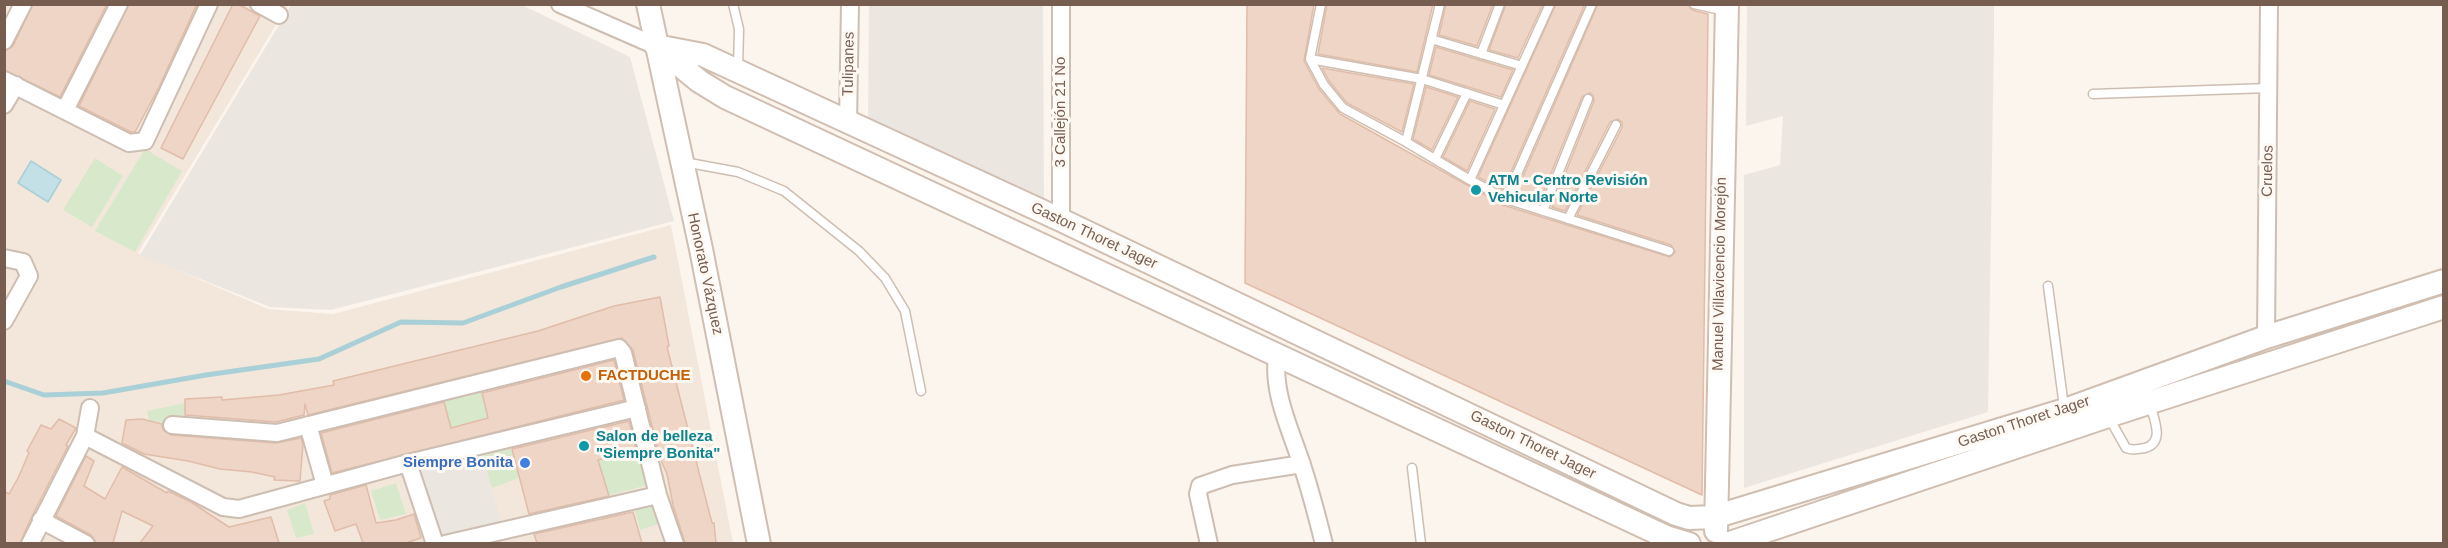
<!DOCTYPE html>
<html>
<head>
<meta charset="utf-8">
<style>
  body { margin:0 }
  #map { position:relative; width:2448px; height:548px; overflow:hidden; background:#fcf5ed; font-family:Helvetica,sans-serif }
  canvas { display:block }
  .frame { position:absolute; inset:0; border:6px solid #765d50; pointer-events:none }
</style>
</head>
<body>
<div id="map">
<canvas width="2448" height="548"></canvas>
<div class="frame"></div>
</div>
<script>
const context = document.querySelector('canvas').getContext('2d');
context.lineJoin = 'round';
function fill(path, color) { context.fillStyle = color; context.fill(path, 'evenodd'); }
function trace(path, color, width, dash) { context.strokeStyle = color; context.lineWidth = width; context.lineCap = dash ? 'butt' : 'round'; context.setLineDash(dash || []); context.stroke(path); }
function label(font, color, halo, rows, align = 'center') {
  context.font = font + ' Helvetica,sans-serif'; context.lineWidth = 6; context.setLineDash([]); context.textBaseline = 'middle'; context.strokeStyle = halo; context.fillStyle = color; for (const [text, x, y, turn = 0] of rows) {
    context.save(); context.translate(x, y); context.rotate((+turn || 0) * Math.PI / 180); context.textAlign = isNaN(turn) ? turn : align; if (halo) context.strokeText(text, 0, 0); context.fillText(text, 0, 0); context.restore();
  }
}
const residential = new Path2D(`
  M4,5H288L138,253L268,309L333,314L671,225L733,543H5Z`);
const industrial = new Path2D(`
  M291,5H522L630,57L674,221L331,310L270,307L140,255Z
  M869,5H1043L1044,203L868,119Z
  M1747,5H1994V36L1988,412L1744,488V175L1780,165L1783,116L1746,126Z
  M482,456L502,524L439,540L421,470Z`);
const green = new Path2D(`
  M145,149L182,171L135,252L95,231Z
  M95,158L123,176L92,227L63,210Z
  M480,386L488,417L509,413L514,436L494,441L487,418L451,428L442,395Z
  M185,403V427L149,420L147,411Z
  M511,448L519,478L492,488L482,456Z
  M639,448L648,485L609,495L598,460Z
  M396,483L406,514L380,520L371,491Z
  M305,503L314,534L296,538L287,510Z
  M656,505L661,523L640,530L635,510Z`);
const water = new Path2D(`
  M31,161L61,180L48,202L18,183Z`);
const stream = new Path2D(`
  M4,381L44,395L103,393L206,375L319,359L401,322L463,323L561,287L654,257`);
const building = new Path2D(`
  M33,4H107L60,97L4,70V51L13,46Z
  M129,4H197L159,87L135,132H131L79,106Z
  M233,4H238L260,16L183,159L161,148Z
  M1247,4H1314L1304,61L1319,89L1340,114L1503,205L1670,257L1675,252L1671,245L1577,215L1622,128V122L1618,119L1610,122L1565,211L1552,207L1594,101L1593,96L1590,93L1582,97L1539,203L1515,195L1598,4H1688L1692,10L1708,14L1702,495L1245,283Z
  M1327,4H1433L1417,72L1318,54Z
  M1446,4H1493L1477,46L1439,35Z
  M1506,4H1543L1518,58L1489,50Z
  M1556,4H1585L1503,190L1478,177Z
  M1436,47L1513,70L1501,97L1429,75Z
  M1322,68L1414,84L1402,132L1347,103L1329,81Z
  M1426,87L1458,97L1432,150L1413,139Z
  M1470,101L1495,109L1467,171L1443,157Z
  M660,297L669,346L667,347L703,488L712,523H714L716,543H685L673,505L667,474L660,458L633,350L622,338L308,415L305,404L304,415L276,422L185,415V399L222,397V400L279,395L334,385L333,381L538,331L614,306Z
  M614,360L624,400L332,473L321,433L444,402L451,428L488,418L482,393Z
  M59,419L76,428L66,445L68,446L32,516L20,543H4V491L9,494L18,478L29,453L27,451L41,425L51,429Z
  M142,419L162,424L163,430L171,435L276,443L301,438L303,444L300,481L274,480L275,477L252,472L220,469L188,461L144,454L122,443L126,420Z
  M629,421L636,449L598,460L609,496L529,514L512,449Z
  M86,456L94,461L84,486L105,499L122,467L167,493L168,491L191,502L229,527L271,517L279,543H140L153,526L122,511L113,543H96L91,535L56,516Z
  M366,485L376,523L396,520L414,514L421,538L406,543H363L356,524L335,531L324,501L330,499V495Z
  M633,512L642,543H537L534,534Z`);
const lane = new Path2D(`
  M733,4L739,29L738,69
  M1321,4L1310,59L1324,85L1343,108L1406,142L1440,4
  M1550,4L1470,180L1506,199L1592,4
  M1694,4L1725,11
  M1431,39L1522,66
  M1481,54L1500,4
  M1310,59L1422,79L1504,105
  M2093,94L2269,88
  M1406,142L1470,180
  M1435,159L1467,93
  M684,162L738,172L784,191L859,251L885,278L905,311L921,391
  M1506,199L1669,251
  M1543,211L1588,99
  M1568,219L1616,125
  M2048,286L2064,407
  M2108,416L2126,448C2133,451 2138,449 2145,448C2166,442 2153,418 2150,403
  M1412,468L1421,544`);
const street = new Path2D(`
  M259,4L279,15
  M560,4L656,46
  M1061,4V220
  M4,41L23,4
  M4,80L129,143L145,141L209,4
  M4,105L16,85
  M65,110L119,4
  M848,124L850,4
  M4,258L23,262L29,276L4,321
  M2266,337L2269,4
  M1277,354C1272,392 1289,426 1301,462C1310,489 1317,516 1324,544
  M172,425L277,433L619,348L623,353L658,495L675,544
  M308,425L325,485
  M85,436L223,507L239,509L408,463L637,408
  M408,463L435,544
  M41,520L86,544
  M30,544L85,436L90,408
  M445,544L658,495
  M1209,544L1198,494L1200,486L1232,475L1302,464`);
const secondary = new Path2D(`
  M648,4L701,249L759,544
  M656,46L703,55L1061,220L1676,514L1689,518L1714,517L2065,410L2266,337L2444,281
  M660,49L699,81L725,97L1666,537L1689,544
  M1716,531L1727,4
  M1727,544L2108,416L2444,307`);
const markers = [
  [1476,190,6,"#0f9aa8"],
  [586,376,6,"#e8710a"],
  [584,446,6,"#0f9aa8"],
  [525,463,6,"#3f7fe0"]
];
const streetNames = [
  ["Tulipanes",849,64,-89],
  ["3 Callejón 21 No",1061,112,-90],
  ["Cruelos",2268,171,-89],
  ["Gaston Thoret Jager",1094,236,25],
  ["Honorato Vázquez",705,274,78],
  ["Manuel Villavicencio Morejón",1720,274,-89],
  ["Gaston Thoret Jager",2024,422,-18],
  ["Gaston Thoret Jager",1533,445,26]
];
const cultureNames = [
  ["ATM - Centro Revisión",1488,181],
  ["Vehicular Norte",1488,198],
  ["Salon de belleza",596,437],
  ["\"Siempre Bonita\"",596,454]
];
const foodNames = [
  ["FACTDUCHE",598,376]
];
const shopNames = [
  ["Siempre Bonita",513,463]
];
fill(residential, '#f3e7db');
fill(industrial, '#ece6e1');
fill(green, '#d8e9cb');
fill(water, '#c2e0e5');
trace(water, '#a9d0d6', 1.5);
trace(stream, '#a9d0d6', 5);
fill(building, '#efd5c6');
trace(building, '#e1bca8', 1.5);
trace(lane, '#cebeb2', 11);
trace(street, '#cebeb2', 20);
trace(secondary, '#d0beb0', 26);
trace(lane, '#fff', 8);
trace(street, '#fff', 16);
trace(secondary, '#fff', 22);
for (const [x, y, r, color] of markers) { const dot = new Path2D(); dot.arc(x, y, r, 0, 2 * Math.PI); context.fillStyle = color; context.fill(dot); trace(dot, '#fef9f3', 2); }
label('15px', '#765d50', '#fef9f3', streetNames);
label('bold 15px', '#0d838f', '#fef9f3', cultureNames, 'left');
label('bold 15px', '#c56008', '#fef9f3', foodNames, 'left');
label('bold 15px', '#366cbe', '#fef9f3', shopNames, 'right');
</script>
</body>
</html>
